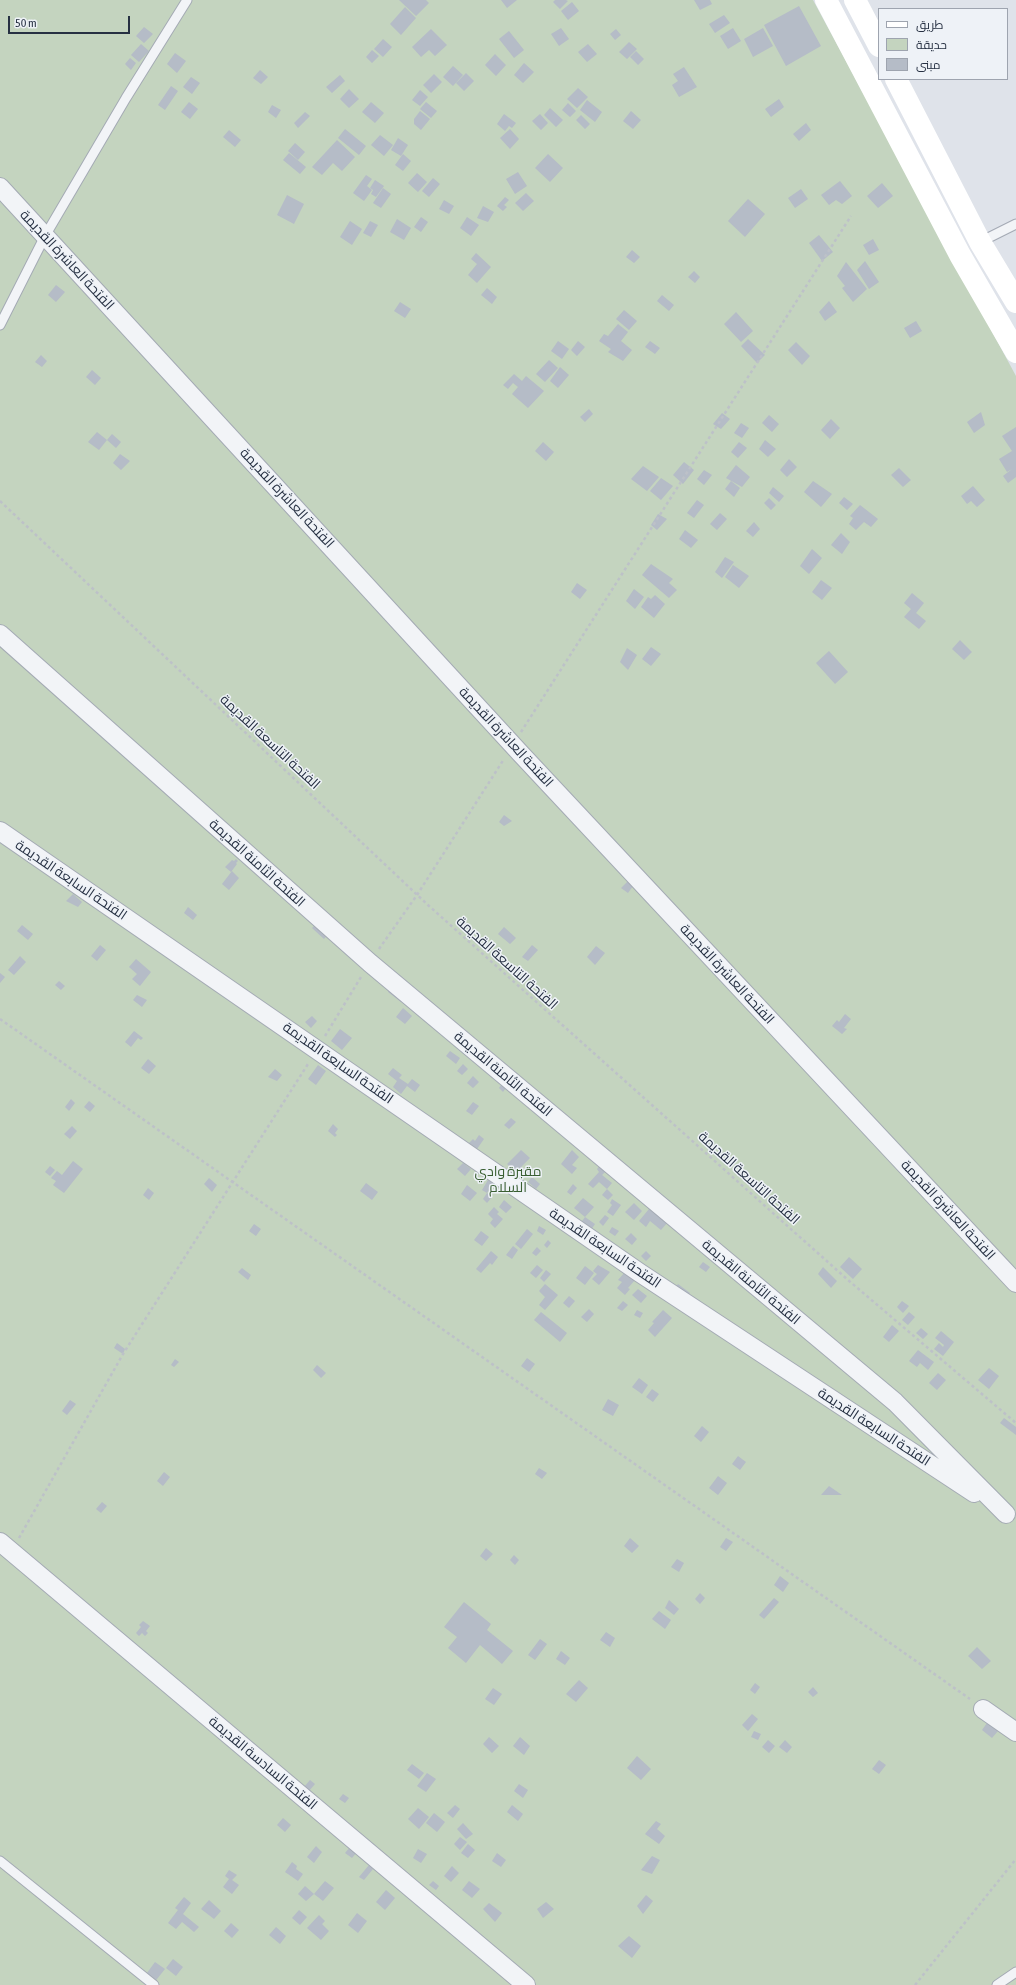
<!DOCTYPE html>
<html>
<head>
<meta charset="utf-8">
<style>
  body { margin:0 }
  #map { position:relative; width:1016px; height:1985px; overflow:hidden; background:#dfe3ea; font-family:"Asap Condensed",Cairo,sans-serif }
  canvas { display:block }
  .legend { position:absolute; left:878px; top:8px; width:130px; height:72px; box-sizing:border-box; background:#eef2f7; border:1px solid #9ea4af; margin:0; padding:5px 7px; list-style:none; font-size:12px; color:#263042 }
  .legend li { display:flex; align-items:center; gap:8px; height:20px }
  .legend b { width:20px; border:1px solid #9ea4af }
  .scale { position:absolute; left:8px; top:16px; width:122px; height:18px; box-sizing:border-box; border:2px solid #263042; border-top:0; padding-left:5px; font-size:12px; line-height:14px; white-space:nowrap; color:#263042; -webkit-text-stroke:3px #eef2f7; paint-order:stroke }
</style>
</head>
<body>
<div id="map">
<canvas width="1016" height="1985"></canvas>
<ul class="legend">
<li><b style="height:5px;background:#fff"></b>طريق</li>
<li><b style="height:11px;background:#c4d4bf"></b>حديقة</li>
<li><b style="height:11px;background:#b5bcc7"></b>مبنى</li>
</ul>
<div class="scale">50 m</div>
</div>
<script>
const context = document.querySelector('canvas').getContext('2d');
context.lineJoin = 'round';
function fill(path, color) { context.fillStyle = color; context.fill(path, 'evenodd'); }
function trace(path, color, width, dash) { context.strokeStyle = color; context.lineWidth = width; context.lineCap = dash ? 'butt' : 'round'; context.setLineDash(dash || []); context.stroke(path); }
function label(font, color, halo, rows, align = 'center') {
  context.font = font + ' "Asap Condensed",Cairo,sans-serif'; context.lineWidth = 3; context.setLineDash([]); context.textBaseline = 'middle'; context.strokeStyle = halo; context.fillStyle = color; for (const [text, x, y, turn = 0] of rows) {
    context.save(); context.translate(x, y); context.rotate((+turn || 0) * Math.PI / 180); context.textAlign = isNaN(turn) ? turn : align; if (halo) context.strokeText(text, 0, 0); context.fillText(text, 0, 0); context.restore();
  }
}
const green = new Path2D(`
  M0,0H813L1016,376V1985H0Z`);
const building = new Path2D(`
  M399,0H426L429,3L416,16Z
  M501,0H517L507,8Z
  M555,0H566L568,1L560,9L553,2Z
  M694,0H710L712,4L700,10Z
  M572,2L579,11L568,20L561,11Z
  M799,6L821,46L786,66L764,25Z
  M405,7L416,18L401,35L390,24Z
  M724,15L730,23L715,33L709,24Z
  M144,27L153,34L144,43L136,36Z
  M561,28L569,39L559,46L551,34Z
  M733,28L741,41L728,49L720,36Z
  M763,28L773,46L753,57L744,39Z
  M431,29L447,45L435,56L429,50L421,57L412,47Z
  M616,29L621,35L615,40L610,34Z
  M509,31L524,50L514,58L499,39Z
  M383,39L392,47L383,57L374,49Z
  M629,42L637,49L627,59L619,52Z
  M141,44L149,51L139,62L131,55Z
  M588,44L597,54L587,62L578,52Z
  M372,50L379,56L372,63L366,57Z
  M636,51L644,59L638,65L630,57Z
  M175,53L186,61L177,73L167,64Z
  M495,54L506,65L496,76L485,65Z
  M130,58L136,63L131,70L125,64Z
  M524,63L534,72L523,83L514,75Z
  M453,66L463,75L453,86L443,77Z
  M684,67L697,87L679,97L672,85L678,81L673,74Z
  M260,70L268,77L261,84L253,78Z
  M466,73L474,81L464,91L456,83Z
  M434,74L442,82L431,93L423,85Z
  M340,75L345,81L332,93L326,87Z
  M191,77L200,83L192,94L183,87Z
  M171,86L178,91L165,110L158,105Z
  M578,88L588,97L577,108L567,99Z
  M349,89L359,99L349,108L340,99Z
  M420,90L428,97L420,106L412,100Z
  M779,99L784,107L771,117L765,109Z
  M587,100L602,112L595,122L580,110Z
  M189,102L198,109L190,119L181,112Z
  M371,102L384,113L375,123L362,112Z
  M426,102L437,111L431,118L420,109Z
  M568,103L576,111L570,117L562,110Z
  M272,105L281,110L276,118L268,112Z
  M550,108L563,120L556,127L544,115Z
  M420,111L430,119L421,130L414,124V119Z
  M631,111L641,120L633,129L623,121Z
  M305,112L310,116L298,128L294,123Z
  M504,114L516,123L512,128L509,126L505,131L497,124Z
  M540,114L548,123L541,130L532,121Z
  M581,115L590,124L585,129L576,120Z
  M806,123L811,130L799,141L793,134Z
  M345,129L366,146L359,155L338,138Z
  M510,129L519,139L510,149L500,138Z
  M229,130L241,140L235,147L223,137Z
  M380,135L393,145L384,156L371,145Z
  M398,138L408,145L401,156L391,150Z
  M337,140L355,157L342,171L333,163L322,175L312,167Z
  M295,143L305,152L298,160L288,151Z
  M289,153L306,167L300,174L283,160Z
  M403,154L411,161L403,171L395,165Z
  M548,154L563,168L550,182L535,168Z
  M518,172L527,186L515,194L506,179Z
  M417,173L427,182L418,192L408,183Z
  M366,175L372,179L367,186L372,190L364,201L353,193Z
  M433,178L440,184L429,197L422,191Z
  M375,180L384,186L376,197L371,194L373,190L370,188Z
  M840,181L852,196L842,204L836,200L829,205L821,195Z
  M882,183L893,196L878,208L867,196Z
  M383,188L391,194L381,208L373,203Z
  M801,189L808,199L795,208L788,198Z
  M526,193L534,201L523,211L515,203Z
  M287,195L304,204L294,224L277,215Z
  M505,197L509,200L504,205L507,207L503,211L497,206Z
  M748,199L765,214L745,237L728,221Z
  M444,200L454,206L449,214L439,209Z
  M483,206L494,212L488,222L477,218Z
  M421,217L428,222L421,232L414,227Z
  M467,217L479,225L471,236L460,228Z
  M397,219L411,228L404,240L390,232Z
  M350,221L362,229L352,245L340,237Z
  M370,221L378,225L371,237L363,233Z
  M819,235L833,252L822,261L809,243Z
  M873,239L879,250L869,255L863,245Z
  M632,250L640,257L634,263L626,257Z
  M476,253L491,267L477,283L468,275L477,264L471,259Z
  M865,261L879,282L869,289L857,270Z
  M846,262L867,289L853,302L842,288L845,286L837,276Z
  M694,271L700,277L695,283L688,277Z
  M56,285L65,292L56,302L48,295Z
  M487,288L497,297L492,304L481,295Z
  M662,295L674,305L669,311L657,301Z
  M829,301L837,312L825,321L819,312Z
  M400,302L411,309L405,318L394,311Z
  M624,310L637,321L629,330L616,319Z
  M736,312L753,331L741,342L724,324Z
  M916,321L922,331L910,338L904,328Z
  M618,324L628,332L621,341L632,350L623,361L608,352L611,349L599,341L604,334L608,336Z
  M748,339L765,355L757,363L741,346Z
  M558,341L569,349L562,359L551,351Z
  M578,341L585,347L577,356L571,350Z
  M650,341L660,348L655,354L645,347Z
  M796,342L810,356L802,365L788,350Z
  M41,355L47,361L42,367L35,362Z
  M549,360L558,368L545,382L536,374Z
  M560,367L569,375L558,388L550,381Z
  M92,370L101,378L95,385L86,377Z
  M514,374L522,381L526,376L544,391L528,408L512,394L518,387L513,383L508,389L503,385Z
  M589,409L593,414L585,422L580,417Z
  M981,412L985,425L974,433L967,422Z
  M722,413L730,419L721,429L713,424Z
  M769,415L779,424L772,432L762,423Z
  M831,419L840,428L830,439L821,430Z
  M741,423L749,428L742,438L734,433Z
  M1016,427V477L1008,483L1003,476L1012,469L1007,472L999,459L1012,451L1002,436Z
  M97,432L107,440L99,450L88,442Z
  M112,434L121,442L116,448L107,440Z
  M765,440L776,449L768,457L759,449Z
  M543,442L554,452L546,461L535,451Z
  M739,442L747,448L738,458L731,452Z
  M120,454L130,461L121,470L113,463Z
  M789,459L797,467L787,477L780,470Z
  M684,462L694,470L683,484L673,475Z
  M736,465L750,477L742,487L726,478Z
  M643,466L659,477L647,491L631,479Z
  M899,468L911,480L903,487L891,475Z
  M704,470L712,475L704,485L697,479Z
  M661,478L673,486L661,500L650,491Z
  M731,481L740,488L734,497L725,489Z
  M813,481L832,494L821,507L804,492Z
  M973,486L985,500L977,507L971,501L967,504L961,496Z
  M773,487L784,496L779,502L769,493Z
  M844,497L853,504L847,510L839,503Z
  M769,498L776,505L771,510L764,503Z
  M697,500L704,505L694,518L687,513Z
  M860,505L878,519L871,527L864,522L856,530L849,524L853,518L850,516Z
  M720,513L727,519L717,530L710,524Z
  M658,514L667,519L657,530L651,525Z
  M754,522L760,529L753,537L746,531Z
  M685,530L698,540L691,548L679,539Z
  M841,533L850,542L842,554L831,545Z
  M812,549L822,558L809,574L800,566Z
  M725,557L734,562L722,578L715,572Z
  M651,564L673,579L669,583L677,590L669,598L642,575Z
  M733,565L749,576L739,588L725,577Z
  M821,580L832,588L822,600L812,592Z
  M577,583L587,590L580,599L571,592Z
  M634,589L644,597L635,609L626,601Z
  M912,593L924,603L916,613L926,621L919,629L904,617L911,609L904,603Z
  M655,595L665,604L654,618L641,607L648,597L651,599Z
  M960,640L972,652L964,660L952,649Z
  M651,647L661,654L651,666L642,659Z
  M627,648L637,655L628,670L620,662Z
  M829,651L848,672L835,684L816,663Z
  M504,815L512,821L504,826L499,822Z
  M236,859L238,861L236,863L237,864L231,872L225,867L232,860L234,861Z
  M232,871L239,878L229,890L222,884Z
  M633,876L638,879L628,893L621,888Z
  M73,894L82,902L78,907L66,901Z
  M188,907L197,915L193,920L184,913Z
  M320,920L332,930L324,939L312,928Z
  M22,925L33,934L28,940L17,931Z
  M504,927L516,938L510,944L498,934Z
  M100,945L106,950L97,961L91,956Z
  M532,945L538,950L528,961L522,957Z
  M596,946L605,953L595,965L587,957Z
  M20,956L26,962L14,975L8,970Z
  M136,959L151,972L140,986L132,979L137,974L129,967Z
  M0,973L5,977L0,983Z
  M59,981L65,986L61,990L55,985Z
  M391,987L405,998L401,1002L388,992Z
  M137,995L147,1000L142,1007L133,1000Z
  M403,1008L412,1016L405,1024L396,1017Z
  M845,1014L851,1019L844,1028L847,1029L842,1034L832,1026L837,1020L839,1022Z
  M312,1016L317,1021L311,1028L305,1022Z
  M340,1029L352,1038L342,1050L331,1041Z
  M134,1031L143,1038L141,1040L138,1038L131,1047L125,1042Z
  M450,1051L460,1058L456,1064L446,1056Z
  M148,1059L156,1066L149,1074L141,1068Z
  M463,1064L468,1069L462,1075L457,1071Z
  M318,1065L326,1071L316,1085L308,1079Z
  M393,1068L402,1075L399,1078L408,1084L412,1079L420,1085L415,1092L407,1086L401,1094L393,1087L397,1081L388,1074Z
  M275,1069L282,1075L277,1081L268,1077Z
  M473,1076L479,1082L473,1088L467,1083Z
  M503,1082L508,1085L503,1092L499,1088Z
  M71,1099L75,1103L69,1111L65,1107Z
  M89,1101L95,1106L90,1112L84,1107Z
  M473,1102L479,1106L472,1115L466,1111Z
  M511,1118L516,1122L509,1129L504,1125Z
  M333,1124L338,1129L335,1133L337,1135L335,1137L328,1131Z
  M72,1126L77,1131L70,1139L64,1134Z
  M479,1135L484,1139L477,1149L469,1143L473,1139L475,1141Z
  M521,1150L530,1158L521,1167L524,1170L519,1175L507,1164Z
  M572,1150L579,1157L572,1165L577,1168L572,1174L561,1164Z
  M73,1161L83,1169L64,1193L53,1185L56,1181L51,1178L57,1171L62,1175Z
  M603,1162L609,1168L602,1175L612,1183L607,1189L599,1182L603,1178L593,1188L588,1184L599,1172L597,1169Z
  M463,1163L471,1169L465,1176L457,1169Z
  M50,1166L55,1170L50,1176L45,1172Z
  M532,1177L540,1184L536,1189L528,1182Z
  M209,1178L217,1185L212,1192L204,1184Z
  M488,1180L493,1183L487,1193L482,1190Z
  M366,1183L378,1192L372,1200L360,1191Z
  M573,1184L577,1188L571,1195L567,1192Z
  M467,1185L477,1193L470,1201L461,1194Z
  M148,1188L154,1193L149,1200L143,1195Z
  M607,1189L613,1195L608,1200L602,1195Z
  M487,1193L492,1197L487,1203L483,1199Z
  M583,1198L594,1207L585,1217L574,1208Z
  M612,1199L621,1205L613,1216L607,1212L612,1205L610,1203Z
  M504,1200L512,1207L506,1213L499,1207Z
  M634,1203L642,1211L634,1220L625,1212Z
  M494,1207L499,1212L497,1214L503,1219L495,1228L490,1223L493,1219L488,1214Z
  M649,1209L667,1223L661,1230L650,1221L646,1227L639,1221Z
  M605,1215L609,1218L603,1226L599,1222Z
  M585,1217L595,1224L591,1230L580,1224Z
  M254,1224L261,1229L256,1236L249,1231Z
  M539,1226L546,1230L543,1235L537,1231Z
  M612,1227L619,1231L615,1236L609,1232Z
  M527,1229L533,1234L521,1249L515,1244Z
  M481,1231L489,1237L482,1246L474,1240Z
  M631,1233L637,1239L632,1245L625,1239Z
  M548,1240L551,1243L547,1248L544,1245Z
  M513,1246L518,1250L512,1259L506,1255Z
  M537,1247L541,1251L536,1256L532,1253Z
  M491,1251L498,1257L492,1265L490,1263L481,1273L476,1269Z
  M646,1251L651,1256L646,1261L641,1256Z
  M849,1257L862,1269L853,1279L840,1267Z
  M703,1262L710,1267L706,1272L699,1267Z
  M537,1265L543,1270L536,1278L530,1273Z
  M598,1265L610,1272L599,1285L592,1279L597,1274L593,1271Z
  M585,1266L594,1273L585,1285L576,1278Z
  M823,1267L837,1281L831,1288L818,1274Z
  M242,1268L251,1275L248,1280L238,1272Z
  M546,1270L551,1274L544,1282L540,1278Z
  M625,1272L635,1280L628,1288L630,1289L625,1295L617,1288L622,1282L618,1280Z
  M545,1284L558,1295L545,1310L539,1305L545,1297L539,1291Z
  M678,1284L690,1293L683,1301L671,1293Z
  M638,1289L647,1296L641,1303L632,1295Z
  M569,1296L575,1301L569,1308L563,1303Z
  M623,1301L628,1305L622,1311L617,1308Z
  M902,1301L909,1306L903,1313L897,1307Z
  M589,1309L594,1314L587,1322L581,1317Z
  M637,1310L643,1313L640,1318L634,1315Z
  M663,1310L672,1318L655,1337L648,1330L654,1323L652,1322Z
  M541,1312L567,1333L560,1342L534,1320Z
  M909,1312L915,1317L908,1325L902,1320Z
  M892,1325L899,1331L889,1342L883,1337Z
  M921,1328L928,1334L923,1339L916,1333Z
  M941,1331L954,1342L943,1356L934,1349L939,1343L943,1347L944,1345L935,1338Z
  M117,1343L125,1349L123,1354L114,1348Z
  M918,1350L934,1362L928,1370L920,1363L917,1367L909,1361Z
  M527,1358L535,1364L529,1372L521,1366Z
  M175,1359L179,1362L174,1367L171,1365Z
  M317,1365L326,1373L321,1378L313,1370Z
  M989,1368L999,1376L989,1389L978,1380Z
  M938,1373L946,1380L937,1390L929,1383Z
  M639,1378L648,1385L642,1394L632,1387Z
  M652,1389L659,1394L653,1402L646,1397Z
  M608,1399L619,1405L613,1416L602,1410Z
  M70,1400L76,1404L67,1415L62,1411Z
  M1004,1418L1016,1427V1435L1000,1423Z
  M702,1426L709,1432L701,1442L694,1436Z
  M738,1456L746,1462L740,1470L732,1464Z
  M539,1468L547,1473L542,1479L535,1474Z
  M164,1472L170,1477L163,1486L157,1481Z
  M718,1476L727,1483L718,1495L709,1488Z
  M829,1486L842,1495H821Z
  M102,1502L107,1506L101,1513L96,1509Z
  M630,1538L639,1546L632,1553L624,1546Z
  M726,1538L733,1542L726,1551L720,1547Z
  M486,1548L493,1554L486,1561L480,1556Z
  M514,1555L519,1560L515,1565L510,1560Z
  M677,1559L684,1563L679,1572L671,1567Z
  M780,1576L789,1583L783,1592L774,1585Z
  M700,1593L705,1598L700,1604L695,1599Z
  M774,1598L779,1602L764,1619L759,1615Z
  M669,1600L679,1609L674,1615L665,1608Z
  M464,1602L491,1624L487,1630L513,1651L502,1664L480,1645L466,1663L448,1648L457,1637L444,1627Z
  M659,1611L671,1620L665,1629L652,1619Z
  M143,1621L150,1626L146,1631L148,1633L145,1636L142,1633L139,1636L136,1633L141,1627L139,1625Z
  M606,1632L615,1638L610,1647L600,1640Z
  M540,1639L547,1644L535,1660L528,1655Z
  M977,1647L991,1661L982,1669L968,1656Z
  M561,1651L570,1658L565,1665L556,1659Z
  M579,1680L588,1688L576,1702L566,1694Z
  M755,1683L760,1687L755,1694L750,1690Z
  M813,1687L818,1693L813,1697L808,1692Z
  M493,1688L502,1694L494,1705L485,1699Z
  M752,1714L758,1719L748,1731L742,1725Z
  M987,1723L998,1731L992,1738L982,1730Z
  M754,1731L761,1734L758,1740L751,1737Z
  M489,1737L499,1746L492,1753L483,1744Z
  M520,1737L530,1746L524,1755L513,1746Z
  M768,1740L775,1746L769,1753L762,1747Z
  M785,1740L792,1747L787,1753L779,1747Z
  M637,1756L651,1769L641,1780L627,1768Z
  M879,1760L886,1765L879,1774L872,1769Z
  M412,1764L424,1773L419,1779L407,1770Z
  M427,1773L436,1779L426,1792L417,1786Z
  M310,1780L315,1784L309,1791L304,1787Z
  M519,1784L528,1790L523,1798L514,1791Z
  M343,1794L349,1798L345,1803L339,1799Z
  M455,1805L460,1809L453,1818L447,1813Z
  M512,1805L523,1814L518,1821L507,1812Z
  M418,1808L429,1817L419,1829L408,1819Z
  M434,1813L445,1822L437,1832L426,1823Z
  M283,1818L291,1825L285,1832L277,1825Z
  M656,1821L661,1824L657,1829L665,1836L659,1844L645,1834Z
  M463,1823L473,1834L466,1839L457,1829Z
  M460,1837L467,1842L460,1850L454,1844Z
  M468,1844L475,1850L468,1858L461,1853Z
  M316,1846L322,1852L314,1863L307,1857Z
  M351,1846L357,1852L352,1858L345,1853Z
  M418,1849L427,1854L421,1863L413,1858Z
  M497,1853L506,1860L501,1867L492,1861Z
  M652,1856L660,1860L652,1874L641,1870Z
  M292,1862L297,1866L296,1869L303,1874L298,1881L285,1872Z
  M369,1865L373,1869L364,1880L359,1877Z
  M452,1866L459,1873L451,1882L444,1876Z
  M229,1870L237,1875L232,1880L239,1885L232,1894L223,1887L229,1879L225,1876Z
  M325,1881L334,1888L323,1901L314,1894Z
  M433,1881L439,1886L436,1890L429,1885Z
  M469,1881L480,1889L472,1898L462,1890Z
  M305,1886L314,1894L306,1901L298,1894Z
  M386,1890L395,1898L385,1910L376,1902Z
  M646,1895L653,1901L643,1914L637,1906Z
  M184,1897L191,1903L183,1914L199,1927L194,1932L182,1922L176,1929L168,1923L178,1910L175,1908Z
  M209,1900L221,1911L214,1919L201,1909Z
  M546,1902L554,1909L543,1918L537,1909Z
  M489,1903L502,1913L495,1922L483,1909Z
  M299,1910L307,1917L300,1925L292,1918Z
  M357,1913L367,1921L358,1933L348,1925Z
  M319,1915L325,1921L322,1924L329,1931L321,1940L307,1928Z
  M231,1923L239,1930L232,1938L224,1931Z
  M276,1927L286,1936L280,1944L269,1935Z
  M629,1936L641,1946L632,1958L618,1946Z
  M173,1959L183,1967L176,1976L166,1968Z
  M155,1962L165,1969L153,1984L144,1977Z`);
const path = new Path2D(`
  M0,501L429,906L848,1280L1016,1423
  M521,732L851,216
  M379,949L417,895L504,759
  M0,1019L970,1699
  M325,1036L361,977
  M19,1538L123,1354L308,1064
  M915,1985L1016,1859`);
const service = new Path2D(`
  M980,242L1016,224
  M0,325L45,236L126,98L187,0
  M0,1861L154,1985
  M997,1985L1016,1972`);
const minor = new Path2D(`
  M0,187L521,754L1016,1283
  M0,634L370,963L895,1402L1006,1514
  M0,831L640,1273L974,1493
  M0,1542L526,1985
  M983,1709L1016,1732`);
const secondary = new Path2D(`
  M826,0L960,255L1016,352
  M855,0L879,46
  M896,79L980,242L1016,302`);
const streetNames = [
  ["الفتحة العاشرة القديمة",67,260,47],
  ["الفتحة العاشرة القديمة",287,498,47],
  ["الفتحة العاشرة القديمة",506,737,47],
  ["الفتحة التاسعة القديمة",270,742,43],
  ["الفتحة الثامنة القديمة",257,863,42],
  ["الفتحة السابعة القديمة",71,880,34],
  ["الفتحة التاسعة القديمة",507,963,42],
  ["الفتحة العاشرة القديمة",727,974,47],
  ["الفتحة السابعة القديمة",338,1063,35],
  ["الفتحة الثامنة القديمة",503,1074,40],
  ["الفتحة التاسعة القديمة",749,1178,42],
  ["الفتحة العاشرة القديمة",948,1210,47],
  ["الفتحة السابعة القديمة",605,1248,34],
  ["الفتحة الثامنة القديمة",751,1282,40],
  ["الفتحة السابعة القديمة",874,1427,33],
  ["الفتحة السادسة القديمة",263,1763,40]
];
const parkNames = [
  ["مقبرة وادي",508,1172],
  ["السلام",508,1188]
];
fill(green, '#c4d4bf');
fill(building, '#b5bcc7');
trace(service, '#a4aab4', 11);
trace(minor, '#a4aab4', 20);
trace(path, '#bdc1c8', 2.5, [3, 3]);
trace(service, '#f2f4f7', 9);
trace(minor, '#f2f4f7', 18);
trace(secondary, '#fff', 22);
label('14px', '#263042', '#eef2f7', streetNames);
label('14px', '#3a5f32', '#eef2f7', parkNames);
</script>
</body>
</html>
